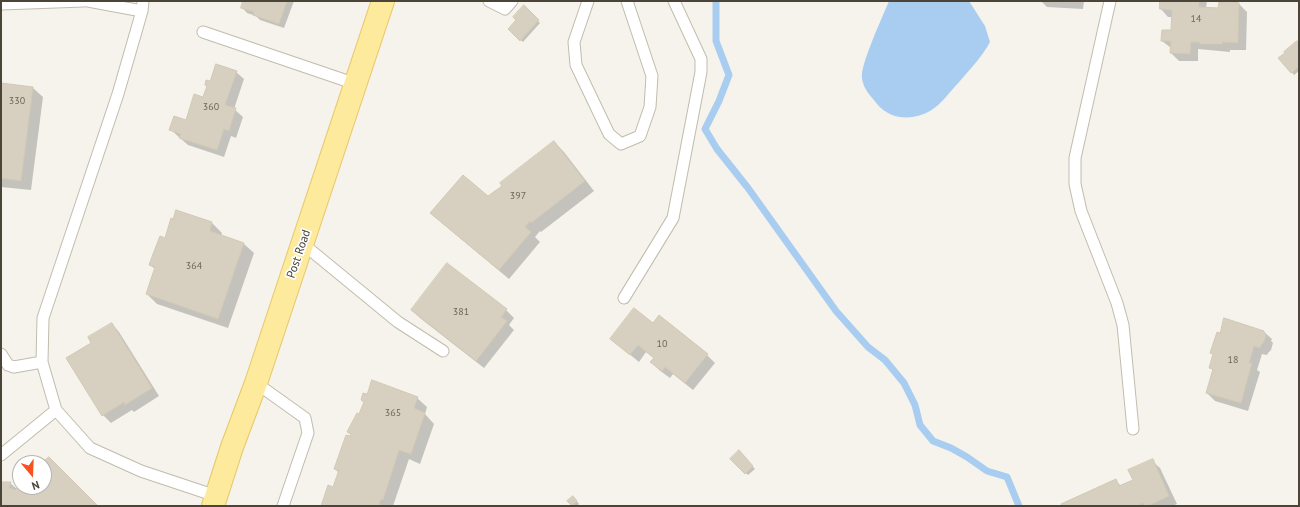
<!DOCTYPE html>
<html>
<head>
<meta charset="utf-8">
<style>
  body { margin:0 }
  #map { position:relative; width:1300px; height:507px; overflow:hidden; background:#f5f3eb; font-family:"PT Sans",sans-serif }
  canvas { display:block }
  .frame { position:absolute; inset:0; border:2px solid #4a4439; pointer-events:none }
  .north { position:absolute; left:12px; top:455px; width:40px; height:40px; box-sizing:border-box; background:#fff; border:1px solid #b7b4b0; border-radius:50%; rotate:161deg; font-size:11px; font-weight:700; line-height:16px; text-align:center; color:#4a4439 }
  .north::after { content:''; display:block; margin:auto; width:14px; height:18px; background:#f9511f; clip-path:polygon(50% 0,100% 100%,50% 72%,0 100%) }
</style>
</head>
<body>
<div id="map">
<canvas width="1300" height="507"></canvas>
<div class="frame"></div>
<div class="north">N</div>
</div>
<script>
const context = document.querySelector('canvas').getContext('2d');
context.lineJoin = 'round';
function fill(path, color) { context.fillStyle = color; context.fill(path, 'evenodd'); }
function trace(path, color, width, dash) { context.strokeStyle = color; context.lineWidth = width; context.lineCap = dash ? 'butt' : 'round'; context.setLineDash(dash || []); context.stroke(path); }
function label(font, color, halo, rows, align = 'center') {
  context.font = font + ' "PT Sans",sans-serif'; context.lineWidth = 3.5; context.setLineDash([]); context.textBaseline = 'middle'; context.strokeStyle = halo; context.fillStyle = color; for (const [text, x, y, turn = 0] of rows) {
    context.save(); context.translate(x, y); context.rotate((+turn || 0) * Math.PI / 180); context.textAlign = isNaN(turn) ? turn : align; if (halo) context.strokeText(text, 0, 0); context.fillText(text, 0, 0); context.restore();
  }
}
const water = new Path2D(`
  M889,1H969L985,26L990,42C982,57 971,68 960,81C951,90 941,105 930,111C913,121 890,120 877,104C871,96 863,89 862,78C860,65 883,16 889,1Z`);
const shadow = new Path2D(`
  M244,1H294L284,28L260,20L256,16L247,13L242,7Z
  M1041,1H1084L1083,9L1047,7Z
  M1161,1H1207L1206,8L1219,10L1239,4L1247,12L1246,50H1230V52L1198,49V61H1179L1171,53V48L1162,41L1172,31V17H1168L1161,9Z
  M524,7L540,23L523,42L509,29L517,20Z
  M1299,44V71L1294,75L1280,58Z
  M236,72L244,79L234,109L243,117L236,138L231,136L224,157L188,145L171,130L187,121L204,99L208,87L206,85Z
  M1,84L33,88L43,97L31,190L1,187Z
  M554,142L564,152L594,191L541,232L540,231L535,237L540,242L509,279L442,223L432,213L488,197L503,186Z
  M177,211L212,223L222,233L221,236L244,244L254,253L228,328L157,304L147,294L155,269L150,265L165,240Z
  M447,264L506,310L514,318L509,325L514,330L484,368L420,318L412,310Z
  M112,324L119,332L159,396L134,412L132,410L111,423L103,415L93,343Z
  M653,324L707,355L715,363L693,390L673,374L670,378L659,370L652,362L654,358L646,352L639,362L611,339Z
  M1264,332L1272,339L1271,341L1273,343L1271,350L1268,353L1267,355L1262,354L1257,370L1260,372L1248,411L1215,401L1207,393L1214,371L1210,367L1214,355L1211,353L1220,334Z
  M417,398L427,407L425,414L434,424L420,464L409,459L393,506H322L334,488L339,473L335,469L352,435L348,432L360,416L365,403L362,400Z
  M739,452L755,469L748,475L731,459Z
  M49,458L96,506H1V483H10L17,489L20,486L44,487V463Z
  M1152,461L1160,468L1177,504L1172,506H1063L1115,480L1121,486L1134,480Z
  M576,500L579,504L577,506H573L569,501Z`);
const stream = new Path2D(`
  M716,1V41L729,75L719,101L705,129L717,149L748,188L836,311L868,347L885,360L904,383L915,405L920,425L933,441L951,448L967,457L987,471L1007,477L1019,506`);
const building = new Path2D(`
  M243,1H287L279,24L253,15L254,12L241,8Z
  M1160,1H1199V7L1218,8L1219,2H1224V1L1239,3L1238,43L1222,42L1223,44H1200L1199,42H1191L1190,54L1170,53L1171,41H1161L1162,30H1171L1172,10L1160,9Z
  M524,5L539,20L520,41L508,29L516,20L513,17Z
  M1297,41L1299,43V67L1291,73L1278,58L1285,53L1284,52Z
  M216,64L237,71L225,105L236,108L229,131L224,129L217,150L179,138L181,134L169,130L174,116L186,120L194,94L203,97L207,86L205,85L206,80L210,81Z
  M1,83L33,87L21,181L1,178Z
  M554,141L585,181L531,223L530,221L525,227L531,232L499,270L430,213L463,175L488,196L502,186L500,183Z
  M176,210L212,222L210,231L244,243L218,319L146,294L155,267L149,265L153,254L160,236L165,238L171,218L173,219Z
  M447,263L507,309L501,317L507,321L476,361L411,310Z
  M634,308L653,323L659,315L708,354L685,383L665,367L662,371L650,362L654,358L638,345L630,355L610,339Z
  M1224,318L1264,331V332L1266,335L1264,342L1261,345L1260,348L1254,346L1249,363H1252L1241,403L1206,393L1213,369L1209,368L1213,354L1210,353L1217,332L1220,333Z
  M112,323L152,388L125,405L124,402L102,416L66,358L91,343L88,337Z
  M372,380L418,397L414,408L425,413L411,454L399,450L383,500L381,499L379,506H321L328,485L333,487L339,470L334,469L346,435L350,436L351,434L347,432L357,413L359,414L364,402L361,400L363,393L367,394Z
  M739,450L753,466L745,474L730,459Z
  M49,457L98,506H1V482H11L9,488L15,490L20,485V487H44V463H42Z
  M1153,459L1169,496L1148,506H1144L1143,503L1137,506H1062L1061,504L1116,479L1119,486L1133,480L1128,470Z
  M573,496L577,501L572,506L567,501Z`);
const service = new Path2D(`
  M88,1L142,11
  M143,1L142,11L118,94L43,318L42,362L56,410L90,448L141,471L216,496
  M489,1L505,9L512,1
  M588,1L574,42L576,65L609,134L621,144L640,136L650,107L652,76L627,1
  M1110,1L1075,158V184L1081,211L1117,303L1123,325L1133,429
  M1,4L84,1
  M203,32L356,84
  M303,244L398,322L443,351
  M624,298L673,218L701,72V59L674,1
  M1,354L8,365L14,367L42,362
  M256,383L305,418L308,433L283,506
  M1,455L56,410`);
const primary = new Path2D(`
  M213,506L232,447L256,383L383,1`);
const numberNames = [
  ["14",1196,19],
  ["330",17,101],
  ["360",211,107],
  ["397",518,196],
  ["364",194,266],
  ["381",461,312],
  ["10",662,344],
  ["18",1233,360],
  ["365",393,413]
];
const streetNames = [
  ["Post Road",299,254,-71]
];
fill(water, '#a9cdf1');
fill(shadow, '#0003');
trace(stream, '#a9cdf1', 7);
fill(building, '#d7d0c0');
trace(building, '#d2c8b3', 1);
trace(service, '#c1bcad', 13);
trace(primary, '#e4c96a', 24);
trace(service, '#fff', 11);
trace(primary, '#feea9c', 22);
label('10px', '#6d675b', null, numberNames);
label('12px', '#4a4439', '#fff', streetNames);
</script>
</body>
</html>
